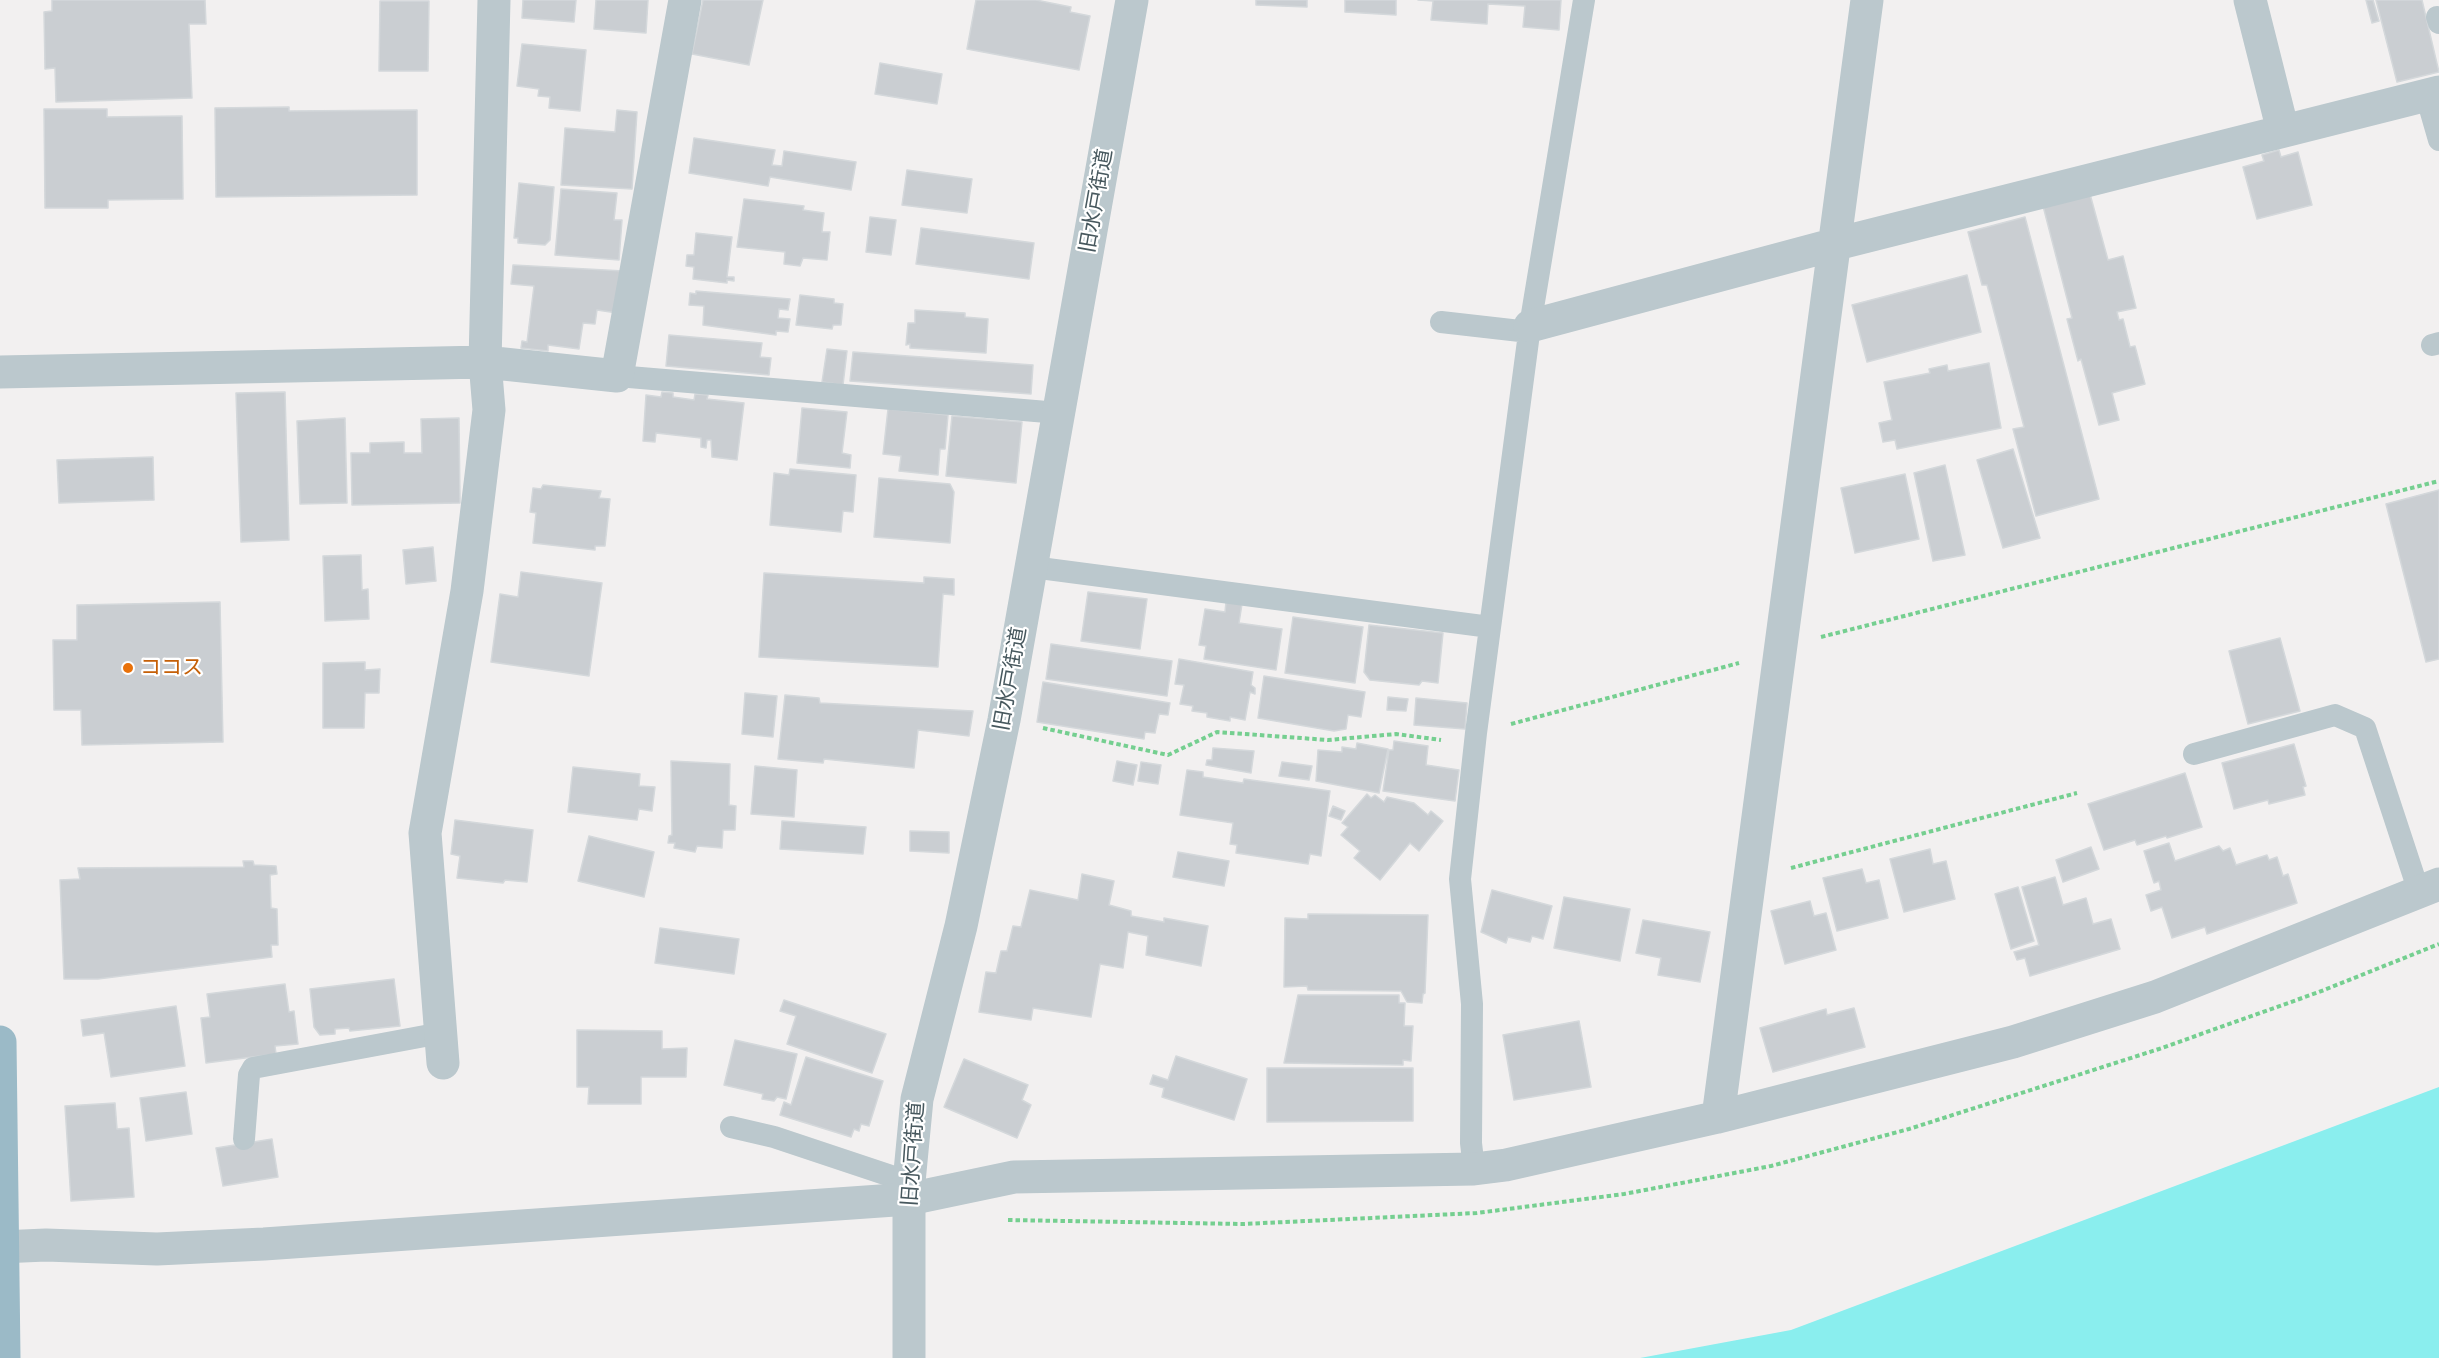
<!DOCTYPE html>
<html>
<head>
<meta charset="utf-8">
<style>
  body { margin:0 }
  canvas { display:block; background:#f2f0f0 }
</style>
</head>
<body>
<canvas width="2439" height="1358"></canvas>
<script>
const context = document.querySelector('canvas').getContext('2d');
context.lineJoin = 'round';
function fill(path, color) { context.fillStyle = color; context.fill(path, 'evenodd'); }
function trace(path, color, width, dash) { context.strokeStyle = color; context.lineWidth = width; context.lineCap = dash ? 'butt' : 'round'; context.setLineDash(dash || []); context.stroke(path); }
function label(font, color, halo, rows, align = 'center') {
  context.font = font + ' "Archivo Narrow","Noto Sans JP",sans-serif'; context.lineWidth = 4.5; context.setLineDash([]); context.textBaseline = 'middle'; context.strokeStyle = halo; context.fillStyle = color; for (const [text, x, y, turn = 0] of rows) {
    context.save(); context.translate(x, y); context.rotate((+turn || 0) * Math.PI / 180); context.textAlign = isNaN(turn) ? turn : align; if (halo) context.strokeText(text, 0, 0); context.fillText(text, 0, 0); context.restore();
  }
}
const water = new Path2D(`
  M2439,1087V1358H1640L1791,1330Z`);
const building = new Path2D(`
  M52,0H205L206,24H189L192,98L56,102L55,68L45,69L44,12L52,11Z
  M523,0H576L574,22L522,18Z
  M596,0H648L646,33L594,29Z
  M703,0H763L749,65L692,54Z
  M976,0H1036L1071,7L1070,12L1090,16L1079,70L967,49Z
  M1256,0H1307V7L1256,5Z
  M1345,0H1396V15L1345,12Z
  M1418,0H1561L1559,30L1523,27L1525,6L1488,4L1487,24L1431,20L1433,1Z
  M2366,0H2373L2379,21L2372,23Z
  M2376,0H2422L2439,72L2397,82Z
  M380,1H429L428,71H379Z
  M522,44L586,50L580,111L549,108L550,97L538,96L539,89L517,86Z
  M880,63L942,74L937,104L875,94Z
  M289,107V111L417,110V195L216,197L215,108Z
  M44,109H107V117L182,116L183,199L108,200V208H45Z
  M617,110L637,112L632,189L561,185L565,128L615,132Z
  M694,138L775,150L772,165L782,166L784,151L856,162L851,190L770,177L768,186L689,173Z
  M2279,150L2281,157L2298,152L2312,205L2257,219L2243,167L2264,161L2262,155Z
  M907,170L972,179L967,213L902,205Z
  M519,183L554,187L550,240L545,245L518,243V238H514Z
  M561,189L617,193L614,220H622L619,260L555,255Z
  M2090,194L2108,260L2123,256L2136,308L2117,312L2119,320L2123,319L2130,347L2135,346L2145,384L2112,393L2119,420L2099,425L2081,359L2078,361L2067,319L2072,318L2043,206Z
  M744,199L804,206L803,210L824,213L822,232H830L827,260L803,258L800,266L784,264L785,252L737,247Z
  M870,217L896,220L891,255L866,252Z
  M2025,217L2099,499L2036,516L2013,429L2024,427L1987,285H1982L1968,232Z
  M921,228L1034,243L1029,279L916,264Z
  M696,233L732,237L727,277H734V281L727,280V283L693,279L694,267L686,266L687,255H694Z
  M513,265L624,271L617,313L597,310L595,324L583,323L579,349L548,345V351L521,348L522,341L527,342L534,286L511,284Z
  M1967,275L1981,332L1867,362L1852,305Z
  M696,291L790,299L788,310L779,309L778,318L790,319L788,332L776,331V335L703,325L704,306L689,305L690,293L696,294Z
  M800,295L834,299V303L843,304L841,325H833L832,329L796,325Z
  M915,310L965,313V317L988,319L986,353L910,348V344L906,345L908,323H915Z
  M669,335L762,343L760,357L771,358L769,375L666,366Z
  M827,349L847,351L843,385L822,382Z
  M853,352L1033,365L1031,394L850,381Z
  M1989,363L2001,428L1897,449L1895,440L1883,442L1879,423L1892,420L1884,382L1930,373L1929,369L1947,365L1948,371Z
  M285,392L289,540L241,542L236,393Z
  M662,392L673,393V397L694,400L695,394L708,395L707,399L744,403L737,460L712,457L711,440H707L706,448L701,447V438L656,433L655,442L643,441L646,395L661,397Z
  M802,408L847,412L842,453L851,455L850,468L797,463Z
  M888,409L948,415L945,449H940L938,475L899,471L901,456L883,454Z
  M952,416L1022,422L1016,483L946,476Z
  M345,418L347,503L300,504L297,421Z
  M459,418L460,503L352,505L351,453H370V443L404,442V453H422L421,419Z
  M2013,449L2040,538L2003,548L1977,460Z
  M153,457L154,500L59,503L57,460Z
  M1945,465L1965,555L1933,561L1914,473Z
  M790,469L856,475L853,512L843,511L841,532L770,525L774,473L789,475Z
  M1905,474L1919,539L1855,553L1841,488Z
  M879,478L950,484L954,492L950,543L874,537Z
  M543,485L601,491L599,498L610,499L605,546H595V550L533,543L536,513L530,512L533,488L541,489Z
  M2439,490V659L2426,662L2386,504Z
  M433,547L436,581L406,584L403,550Z
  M361,555L362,590L368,589L369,619L325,621L323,556Z
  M521,572L602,583L589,676L491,662L500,594L518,597Z
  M764,573L924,583V577L954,579V595L943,594L938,667L759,657Z
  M1088,592L1147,599L1140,649L1081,641Z
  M220,602L223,742L82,745L81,710H54L53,640H77V605Z
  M1226,602L1242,604L1239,623L1282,629L1276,670L1204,659L1206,646L1199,645L1205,609L1225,612Z
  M1293,617L1363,627L1355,683L1285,673Z
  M1369,625L1443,633L1438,683L1422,681L1419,685L1370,680L1364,672Z
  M2280,638L2300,711L2248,724L2229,651Z
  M1051,644L1172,661L1167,696L1046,679Z
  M1179,659L1253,672L1251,685L1255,688V694L1250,692L1245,720L1230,717V721L1207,717V713L1192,711L1193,706L1180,704L1184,685L1175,684Z
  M365,662V670L380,669L379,693H365L364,728H323V663Z
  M1264,676L1365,692L1361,717L1348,715L1346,729L1334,731L1258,718Z
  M1043,682L1170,703L1168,715L1159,714L1155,733L1145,732L1144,739L1037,722Z
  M745,693L777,696L773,737L742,734Z
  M785,695L819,698L820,703L973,711L969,736L918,730L914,768L824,759L823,763L778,759Z
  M1388,697L1408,699L1406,711L1387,710Z
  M1416,698L1467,703L1465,729L1414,725Z
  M1394,741L1428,746L1426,765L1459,770L1455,801L1383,791L1389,750H1393Z
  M1357,743L1388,749L1379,793L1316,781L1318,750L1342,752V747L1356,749Z
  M2294,744L2306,786L2303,787L2305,795L2269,804L2268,800L2234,809L2222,763Z
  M1213,748L1254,751L1251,773L1206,765L1207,760H1212Z
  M671,761L730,764L729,805L736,806L735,830H723L722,848L697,846L695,852L674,848L675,843H668L669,836L672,835Z
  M1117,761L1137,765L1133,785L1113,781Z
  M1141,762L1161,765L1158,784L1138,781Z
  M1282,762L1312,766L1309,780L1279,776Z
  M755,766L797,770L794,817L751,814Z
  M573,767L640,774L639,786L655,787L652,811L639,809L637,820L568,812Z
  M1187,770L1203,772V777L1243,783L1244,779L1330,791L1321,856L1310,854L1308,864L1236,853L1237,845L1230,844L1233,823L1180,815Z
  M2185,773L2202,827L2167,838L2166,836L2137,845L2135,840L2104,850L2088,804Z
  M1367,794L1371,798L1375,795L1384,802L1387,797L1414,803L1428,815L1431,811L1443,821L1419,851L1410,843L1380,880L1354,858L1360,851L1341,835L1348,827L1342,823Z
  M1333,806L1345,811L1341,820L1329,816Z
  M455,820L533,830L527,882L505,880L503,883L457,878L460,856L451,854Z
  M782,821L866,827L863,854L780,849Z
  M910,831L949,832V853L910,851Z
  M589,836L654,852L644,897L578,881Z
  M2169,843L2175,861L2219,846L2223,851L2230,848L2236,865L2267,855L2269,860L2277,857L2283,876L2288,874L2297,903L2207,934L2205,927L2172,938L2162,907L2151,911L2146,895L2161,890L2159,881L2154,883L2144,851Z
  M2091,847L2099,869L2063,882L2056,860Z
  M1930,849L1933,864L1946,861L1955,899L1904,912L1890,859Z
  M1178,852L1229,861L1224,886L1173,877Z
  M243,861H253L254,865L276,866L277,874L270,875L271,908L277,909L278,945H271L272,957L98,979H64L60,880L80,879L78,868L244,867Z
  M1862,869L1866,883L1879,880L1888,918L1837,931L1823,878Z
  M1082,874L1114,881L1109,905L1131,911V916L1164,922V918L1208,926L1201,966L1146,955L1148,936L1128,932L1123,968L1100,964L1091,1017L1033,1008L1031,1020L979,1012L986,972L996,973L1001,951H1007L1013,926L1021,927L1030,890L1078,900Z
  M2055,877L2063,905L2086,898L2093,924L2111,919L2120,949L2030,976L2025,958L2017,960L2014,952L2039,945L2022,887Z
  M2018,887L2034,941L2011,949L1995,894Z
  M1492,890L1552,906L1543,939L1532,936L1530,942L1508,937L1506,943L1481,932Z
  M1564,897L1630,909L1620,961L1554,948Z
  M1810,901L1814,916L1826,913L1836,950L1785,964L1771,911Z
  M1308,914L1428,915L1425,993L1423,994L1422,1003L1407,1002L1401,991L1308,990L1307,986L1284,987L1285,918L1308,919Z
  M1643,920L1710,932L1700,982L1658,975L1661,958L1636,953Z
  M660,928L739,939L734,974L655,963Z
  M394,979L400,1026L350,1031L349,1028L335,1029V1034L320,1035L314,1027L310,989Z
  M285,984L289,1012L294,1011L298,1044L275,1046L276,1054L206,1063L201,1018L210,1017L207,994Z
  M1298,995H1399V1003H1405L1404,1026H1413L1411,1061L1403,1060V1065L1284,1063Z
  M784,1000L886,1034L872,1073L787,1044L796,1016L780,1011Z
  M176,1006L185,1066L111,1077L104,1033L83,1036L81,1020Z
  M1854,1008L1865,1047L1773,1072L1760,1028L1826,1009L1827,1015Z
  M1579,1021L1591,1087L1514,1100L1503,1035Z
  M577,1030L662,1031V1049L687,1048L686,1077H641V1104H588L589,1087H577Z
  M735,1040L797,1054L786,1099L777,1097L774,1101L762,1099L763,1094L724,1085Z
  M1176,1056L1247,1079L1234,1120L1162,1097L1164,1088L1150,1084L1153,1075L1168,1080Z
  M806,1057L883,1081L869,1126L861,1124L859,1131L854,1129L851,1137L780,1115L784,1102L791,1105Z
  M964,1059L1028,1085L1022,1100L1031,1105L1017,1138L944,1107Z
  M1267,1068H1413V1121L1267,1122Z
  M186,1092L192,1134L146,1141L140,1098Z
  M115,1103L117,1129L129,1128L134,1197L71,1201L65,1106Z
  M272,1139L278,1177L223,1186L216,1148Z`);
const path = new Path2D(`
  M1821,637L2439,481
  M1511,724L1739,663
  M1043,728L1168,755L1217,732L1328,740L1396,734L1441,740
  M1791,868L2077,793
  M1008,1220L1243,1224L1477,1213L1624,1194L1771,1166L1909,1129L2159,1049L2319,992L2439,944`);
const service = new Path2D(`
  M2437,17L2439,23
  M2426,95L2439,140
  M1441,322L1529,332
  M2432,345L2439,343
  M617,376L1059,413
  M1032,567L1490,627
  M2194,754L2335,715L2365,728L2419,892
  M731,1127L774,1137L909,1182
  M244,1139L249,1075L253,1068L441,1033
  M1474,1169L1471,1143L1472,1004L1460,879L1476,733L1530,326L1584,0`);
const minor = new Path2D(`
  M2250,0L2283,131
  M1530,326L1836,244L2439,92
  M0,372L485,362L617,376L685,0
  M443,1063L425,833L467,591L489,410L485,362L494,0
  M1718,1117L1867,0
  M0,1247L46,1245L157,1249L264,1244L909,1199L1014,1177L1474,1169L1506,1165L1718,1117L2013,1042L2155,997L2439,884`);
const tertiary = new Path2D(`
  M909,1358V1182L917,1099L961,926L1004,720L1132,0`);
const trunk = new Path2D(`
  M0,1042L4,1358`);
const markers = [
  [128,668,6,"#e8710a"]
];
const streetNames = [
  ["旧水戸街道",1097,201,-80],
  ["旧水戸街道",1011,679,-80],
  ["旧水戸街道",914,1154,-86]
];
const foodNames = [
  ["ココス",140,668]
];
fill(water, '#8aeeee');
fill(building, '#caced2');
trace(building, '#d4d8db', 1.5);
trace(path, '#75cf90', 4, [4.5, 3]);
trace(service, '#bbc8cd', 22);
trace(minor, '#bbc8cd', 33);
trace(tertiary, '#bbc8cd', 33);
trace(trunk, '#9bbac7', 33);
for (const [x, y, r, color] of markers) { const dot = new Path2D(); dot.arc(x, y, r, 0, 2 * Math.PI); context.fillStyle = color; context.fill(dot); trace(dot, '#fff', 2); }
label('21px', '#47585e', '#fff', streetNames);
label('21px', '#c56008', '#fff', foodNames, 'left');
</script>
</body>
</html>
